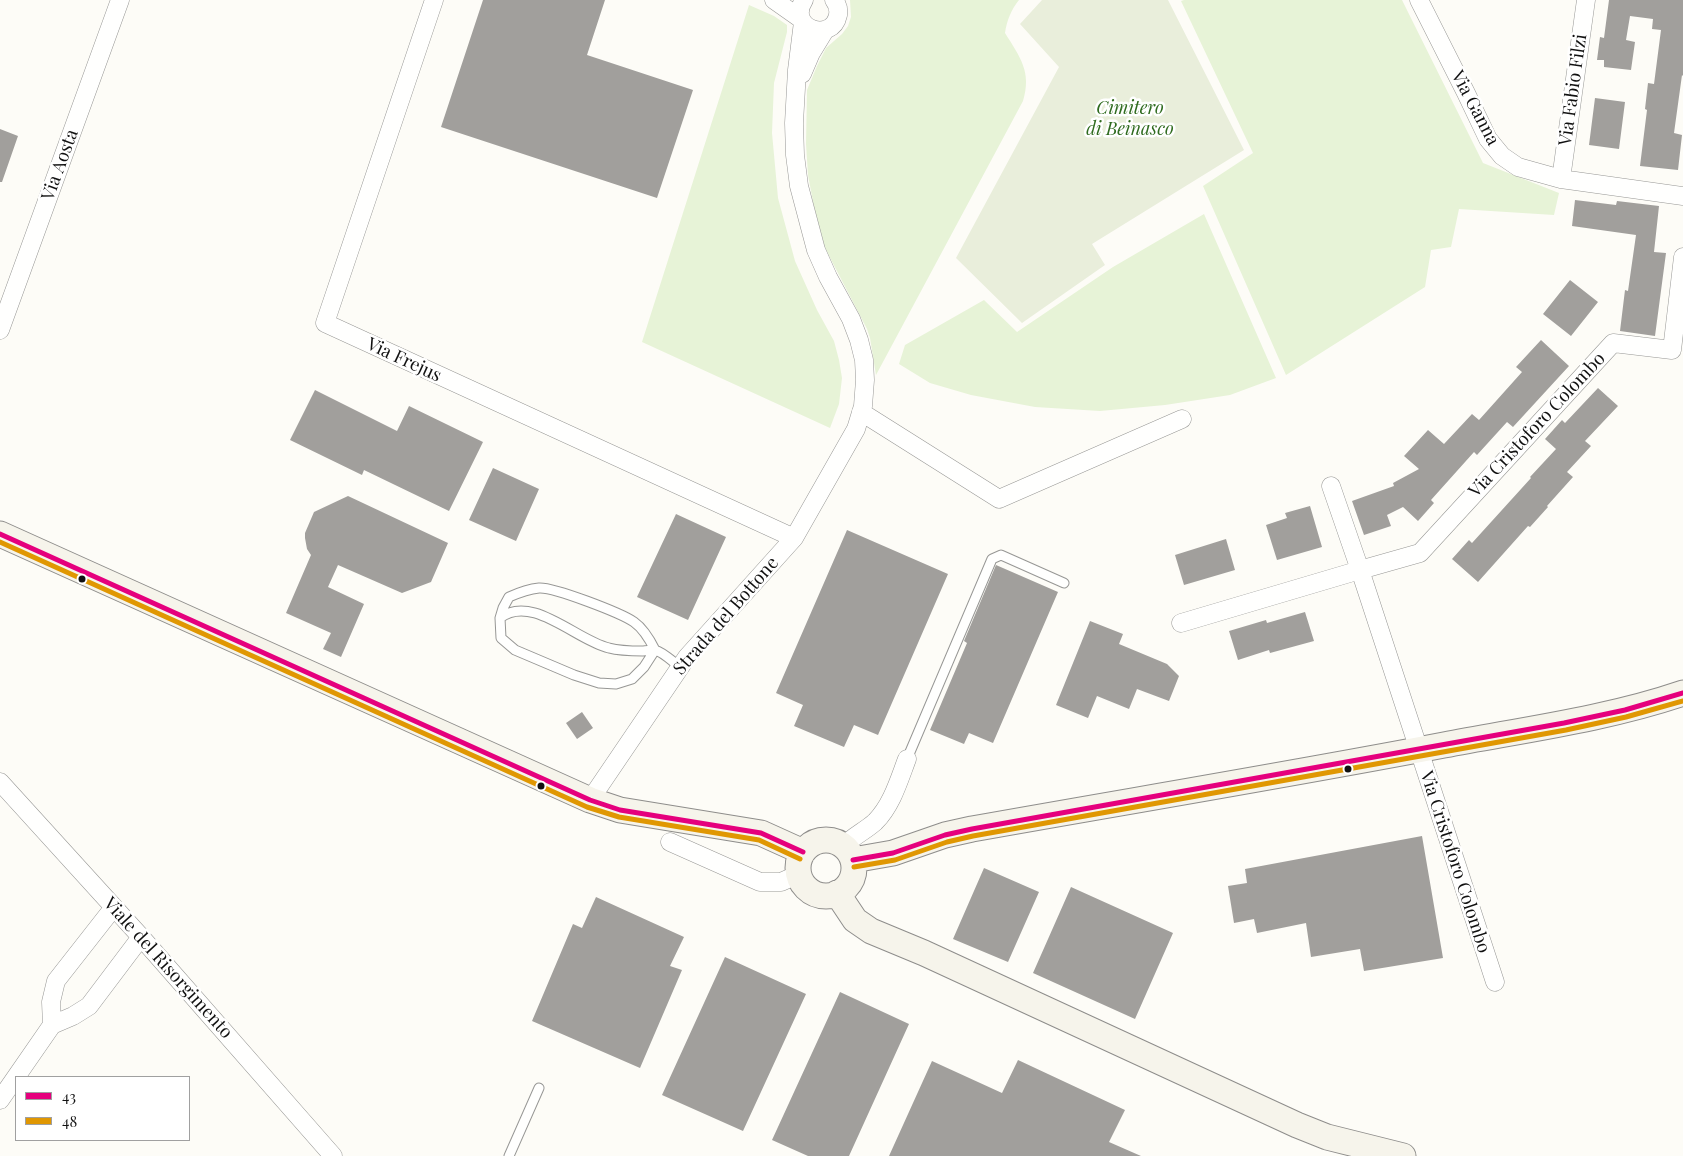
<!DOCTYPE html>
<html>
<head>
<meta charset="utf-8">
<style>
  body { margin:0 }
  #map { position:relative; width:1683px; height:1156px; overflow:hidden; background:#fdfcf7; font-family:"Playfair Display",serif }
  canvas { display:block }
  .legend { position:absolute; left:15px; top:1076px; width:175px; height:65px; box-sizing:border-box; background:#fff; border:1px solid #a0a0a0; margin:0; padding:6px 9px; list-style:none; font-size:15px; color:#111 }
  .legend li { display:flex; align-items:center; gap:10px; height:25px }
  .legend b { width:25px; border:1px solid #a0a0a0 }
</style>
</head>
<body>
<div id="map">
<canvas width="1683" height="1156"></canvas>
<ul class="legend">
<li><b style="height:6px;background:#e5007d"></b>43</li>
<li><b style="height:6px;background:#e09702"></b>48</li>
</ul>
</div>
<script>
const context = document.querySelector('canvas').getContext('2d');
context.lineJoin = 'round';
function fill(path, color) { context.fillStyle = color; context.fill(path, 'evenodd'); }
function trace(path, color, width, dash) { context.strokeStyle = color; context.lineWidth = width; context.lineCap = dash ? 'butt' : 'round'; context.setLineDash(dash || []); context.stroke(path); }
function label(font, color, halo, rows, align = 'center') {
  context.font = font + ' "Playfair Display",serif'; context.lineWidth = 5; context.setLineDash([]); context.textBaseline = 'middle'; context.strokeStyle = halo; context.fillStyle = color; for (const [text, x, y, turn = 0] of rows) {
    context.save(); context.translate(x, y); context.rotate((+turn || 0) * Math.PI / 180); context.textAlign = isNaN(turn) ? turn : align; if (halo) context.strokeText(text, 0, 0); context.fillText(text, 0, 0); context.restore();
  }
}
const green = new Path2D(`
  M850,0H1019C1011,10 1007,20 1005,33C1020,57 1032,72 1023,101L876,375L870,338L867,329L825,248L814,207L808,175L806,144L807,90L817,66L826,48L842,34L848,26L851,17Z
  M1184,0H1402L1483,163L1559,193L1554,215L1459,209L1451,247L1431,250L1425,287L1286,375L1203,186L1253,153L1181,1Z
  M749,5L774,16L787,25V32L774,83L772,133L778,198L795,261L817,310L834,341L839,360L842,378L839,404L830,428L642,342Z
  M1204,214L1276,378L1230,395L1165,405L1100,411L1035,407L971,395L930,383L899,364L905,345L984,300L1017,332L1113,267Z`);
const cemetery = new Path2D(`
  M1042,0H1168L1244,150L1092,244L1105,265L1022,323L956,258L1059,67L1020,24Z`);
const building = new Path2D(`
  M483,0H605L587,55L693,90L657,198L441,127Z
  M1609,0H1683V76L1682,75L1674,133L1682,135L1678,170L1640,166L1647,110L1645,109L1648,83L1654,84L1661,30L1652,29L1653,19L1630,16L1626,40L1635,42L1631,70L1604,67V60H1597L1600,37L1604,38Z
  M1595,98L1625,102L1619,149L1589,145Z
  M0,129L18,136L2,182H0Z
  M1575,200L1616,205L1617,201L1659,206L1654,252L1666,253L1655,336L1620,331L1625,290L1628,291L1636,235L1572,226Z
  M1570,280L1598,302L1571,336L1543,314Z
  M1541,340L1569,366L1513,427L1507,422L1477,455L1474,452L1431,500L1434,503L1418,521L1403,507L1387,515L1391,526L1364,535L1352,501L1394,486L1393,483L1419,469L1404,456L1428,430L1444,444L1472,414L1479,420L1522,372L1516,367Z
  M1598,388L1618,406L1585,441L1591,446L1567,472L1573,477L1547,506L1548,507L1530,527L1528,526L1478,582L1452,559L1469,540L1472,543L1531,478L1530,477L1556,449L1545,439L1562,420L1565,423Z
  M315,390L397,431L409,406L483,442L449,511L364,470L362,475L290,440Z
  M493,468L539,489L516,541L469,520Z
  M348,496L448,543L431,582L402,593L338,565L328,587L364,604L341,657L323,649L331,633L286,613L311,555L307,549L305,538V533L314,512Z
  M1310,506L1322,547L1277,560L1266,525L1287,518L1285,513Z
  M676,514L726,537L688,620L637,597Z
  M847,530L948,574L878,735L854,725L844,747L794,726L803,705L776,693Z
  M1226,539L1235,570L1184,585L1175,555Z
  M996,565L1058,592L993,743L969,733L964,744L930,730L967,643L964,641Z
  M1305,612L1314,641L1270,653L1269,650L1238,660L1229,631L1266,620L1267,623Z
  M1090,621L1123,634L1119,644L1167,664L1179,676L1169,701L1137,689L1129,709L1097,696L1088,718L1056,705Z
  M582,712L593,728L577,739L566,723Z
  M1422,836L1443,958L1364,971L1360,949L1311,957L1306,923L1257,933L1254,919L1234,923L1228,886L1247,883L1245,869Z
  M984,868L1039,892L1008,962L953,939Z
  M1071,887L1173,933L1135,1019L1033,973Z
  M596,897L684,937L670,966L682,970L640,1068L532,1021L573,924L582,928Z
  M725,957L806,994L743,1131L662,1095Z
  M840,992L909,1024L849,1156H808L772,1140Z
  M1018,1060L1125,1110L1109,1142L1141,1156H889L932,1061L1002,1093Z`);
const lane = new Path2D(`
  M500,618L503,608L509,597C518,593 529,589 539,588C554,587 621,613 634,622C644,629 650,640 655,650L644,667L632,679L616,684L599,683L574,675L515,650L501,638L500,618C532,593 577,641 609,648C620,651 632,651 643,651C646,651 651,650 655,650C663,652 673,662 680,667
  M907,759L992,559L1001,555L1064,583
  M509,1156L539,1088`);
const street = new Path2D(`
  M434,0L325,323L794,538
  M774,0L801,19
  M804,0C786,28 832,44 838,15C839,9 838,5 834,0
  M1419,0L1466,93L1488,139L1502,156L1518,167L1561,179L1683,196
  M802,74L811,53L825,30
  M1561,179L1586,0
  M0,330L120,0
  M861,412L999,499L1182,419
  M1181,623L1360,570L1331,486
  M0,782L141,937L333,1156
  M590,800L687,657L794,538L856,429L863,406L865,380L864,360L859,340L851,319L828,277L816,250L799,186L795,155L794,123L797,70L803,22
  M670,842L760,882H781L799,874
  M844,846C853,836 865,831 875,822C892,805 899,780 907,759
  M1495,982L1360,570L1420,553L1613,343L1672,350L1683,257
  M52,1025L73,1016L89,1006L141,937
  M0,1100L52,1025L51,1002L56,981L114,907`);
const secondary = new Path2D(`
  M0,534L590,800L620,810L761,833L803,852
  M798 868a28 28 0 1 1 56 0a28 28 0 1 1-56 0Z
  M853,860L893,853L945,835L972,829C1129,801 1287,775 1444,745C1522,730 1607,719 1683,693
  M837,893L855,920L871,931L924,953L1297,1125L1327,1137L1403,1156`);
const bus1 = new Path2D(`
  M0,534L590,800L620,810L761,833L803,852
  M853,860L893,853L945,835L972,829L1564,723L1625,710L1683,693`);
const bus2 = new Path2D(`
  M0,542L587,807L619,817L759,840L800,859
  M854,867L895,860L947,842L973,836L1566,730L1626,717L1683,701`);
const markers = [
  [82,579,4.5,"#111"],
  [1348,769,4.5,"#111"],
  [541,786,4.5,"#111"]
];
const streetNames = [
  ["Via Fabio Filzi",1573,90,-82],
  ["Via Ganna",1475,108,62],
  ["Via Aosta",60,165,-70],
  ["Via Frejus",404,360,25],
  ["Via Cristoforo Colombo",1537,425,-47],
  ["Strada del Bottone",726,616,-49],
  ["Via Cristoforo Colombo",1455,862,72],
  ["Viale del Risorgimento",168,968,48]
];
const parkNames = [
  ["Cimitero",1130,108],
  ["di Beinasco",1130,129]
];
fill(green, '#e7f3d7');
fill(cemetery, '#e9eedb');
fill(building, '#a19f9c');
trace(lane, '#979795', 11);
trace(street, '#979795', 19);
trace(secondary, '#8e8d8b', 27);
trace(lane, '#fffffe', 9);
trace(street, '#fffffe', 18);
trace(secondary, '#f6f4eb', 25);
trace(bus1, '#e5007d', 5);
trace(bus2, '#e09702', 5);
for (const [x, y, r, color] of markers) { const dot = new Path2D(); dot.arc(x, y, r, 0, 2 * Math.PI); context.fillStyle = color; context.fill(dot); trace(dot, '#fff', 2); }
label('18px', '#111', '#fff', streetNames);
label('italic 18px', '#2f6b1f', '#fff', parkNames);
</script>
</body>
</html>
